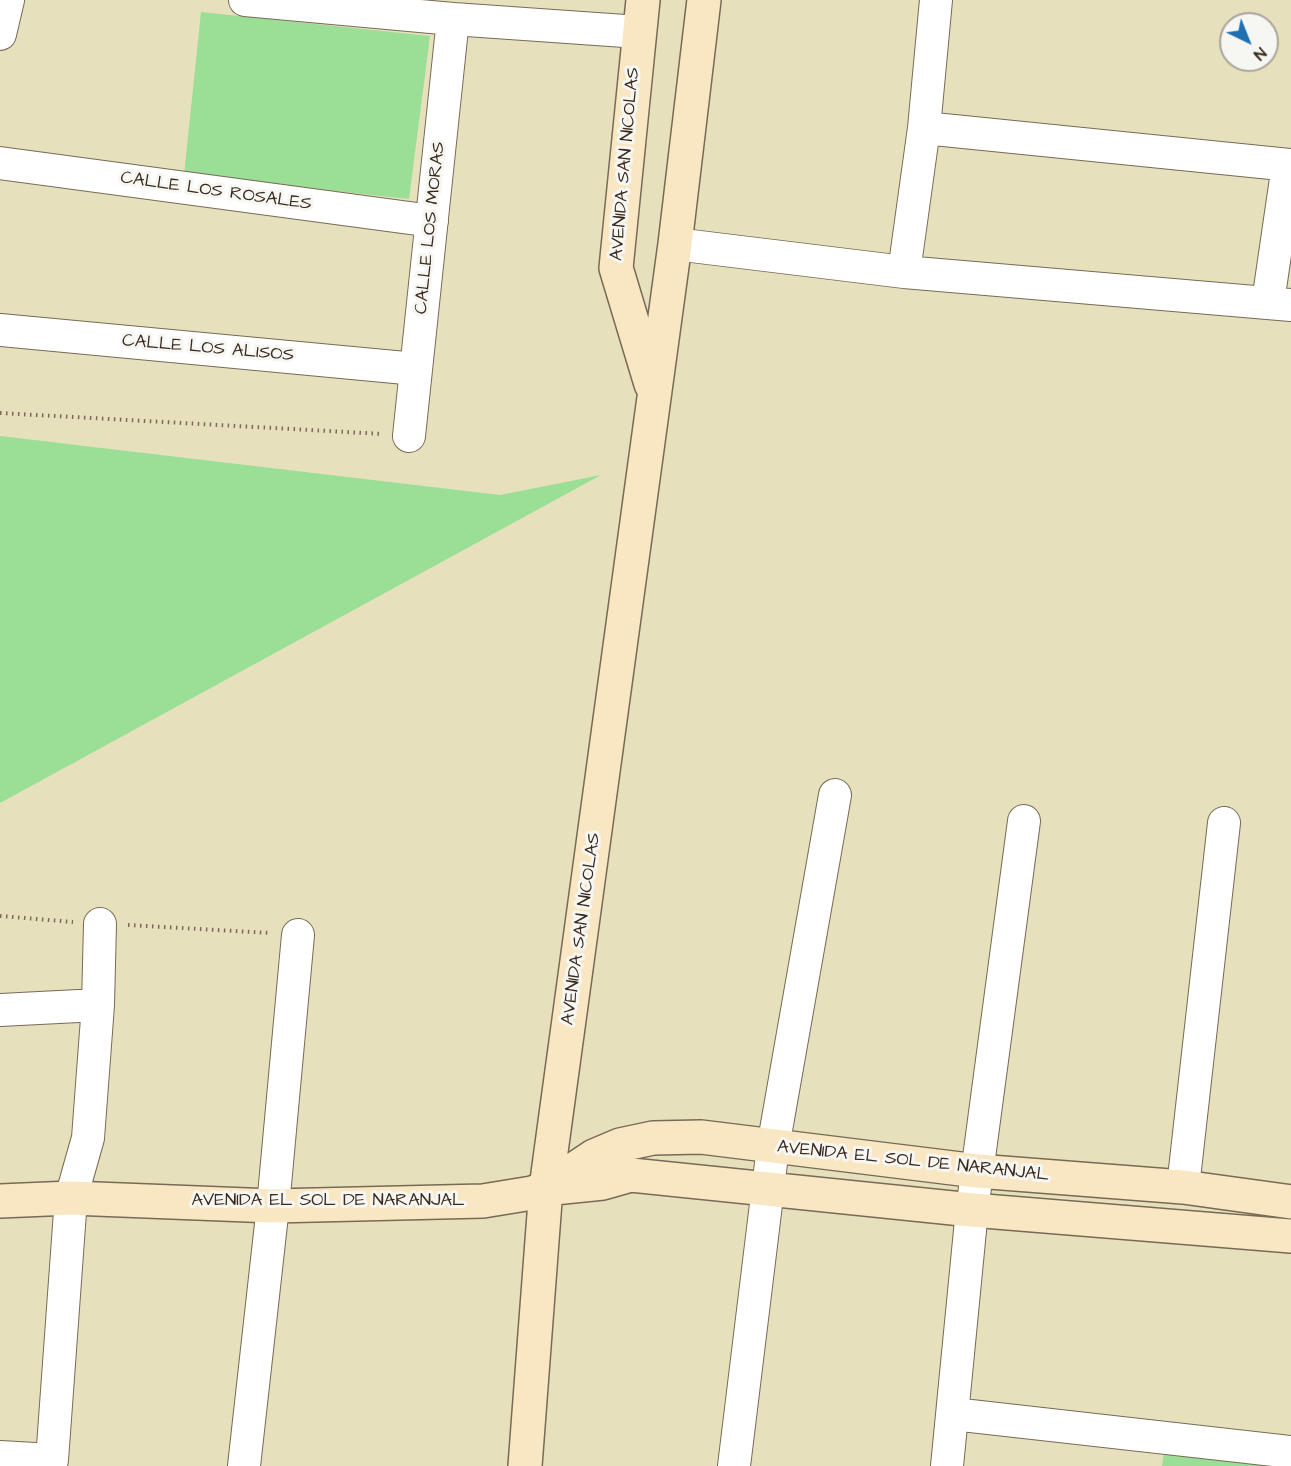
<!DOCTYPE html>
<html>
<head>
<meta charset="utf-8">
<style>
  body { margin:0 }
  #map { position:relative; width:1291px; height:1466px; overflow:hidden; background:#e7e0bd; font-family:"Architects Daughter",sans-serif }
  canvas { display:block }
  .north { position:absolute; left:1219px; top:12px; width:60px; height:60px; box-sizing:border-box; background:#f6f6f2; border:2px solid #aba49d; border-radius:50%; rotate:137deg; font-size:16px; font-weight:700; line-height:24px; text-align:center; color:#3b2a1e }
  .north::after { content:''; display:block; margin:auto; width:21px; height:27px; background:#1f6fb2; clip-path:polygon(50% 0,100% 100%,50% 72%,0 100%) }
</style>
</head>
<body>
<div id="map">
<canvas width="1291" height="1466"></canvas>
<div class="north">N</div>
</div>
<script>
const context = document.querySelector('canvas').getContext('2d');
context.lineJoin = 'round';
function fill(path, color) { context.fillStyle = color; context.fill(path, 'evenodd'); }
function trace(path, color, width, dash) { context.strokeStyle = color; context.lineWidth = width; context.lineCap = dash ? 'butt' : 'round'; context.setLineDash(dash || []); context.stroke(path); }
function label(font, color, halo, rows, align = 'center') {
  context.font = font + ' "Architects Daughter",sans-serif'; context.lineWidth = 6; context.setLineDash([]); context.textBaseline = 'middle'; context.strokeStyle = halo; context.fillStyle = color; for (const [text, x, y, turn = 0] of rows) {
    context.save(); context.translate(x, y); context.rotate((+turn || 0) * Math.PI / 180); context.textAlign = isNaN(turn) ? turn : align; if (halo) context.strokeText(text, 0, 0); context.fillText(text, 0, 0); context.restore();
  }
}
const green = new Path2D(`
  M201,12L430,36L409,199L184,175Z
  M0,436L500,495L601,475L0,803Z
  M1165,1448L1291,1466H1162Z`);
const path = new Path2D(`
  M0,413L383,434
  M0,916L73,922
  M128,925L270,933`);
const street = new Path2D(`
  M245,0L453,19L639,32
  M0,34L8,0
  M924,128L1291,165
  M0,163L432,221
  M675,244L904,272L1291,305
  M904,272L924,128L936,0
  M1268,302L1288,165
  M0,330L416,369
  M409,436L453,19
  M0,1010L98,1005
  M1183,1187L1224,823
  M953,1414L1291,1452
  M0,1457L52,1460L71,1198L88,1138L98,1005L100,924
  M244,1466L273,1206L298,935
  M734,1466L773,1147L835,795
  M947,1466L972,1210L1024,821`);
const secondary = new Path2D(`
  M643,0L616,268L651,384
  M554,1188L603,1183L631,1175L972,1210L1291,1236
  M0,1201L71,1198L273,1206L483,1201L532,1193L546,1188L594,1156L620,1145L653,1138L701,1137L977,1171L1183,1187L1291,1202
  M525,1466L546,1188L675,244L704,0`);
const streetNames = [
  ["AVENIDA SAN NICOLAS",626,164,-85],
  ["CALLE LOS ROSALES",216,192,8],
  ["CALLE LOS MORAS",431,228,-84],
  ["CALLE LOS ALISOS",208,349,5],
  ["AVENIDA SAN NICOLAS",582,929,-82],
  ["AVENIDA EL SOL DE NARANJAL",913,1162,6],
  ["AVENIDA EL SOL DE NARANJAL",328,1201]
];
fill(green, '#9bde95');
trace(street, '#776a56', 34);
trace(secondary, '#776a56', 36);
trace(path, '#776a56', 4, [1.5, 4.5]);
trace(street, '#fff', 32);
trace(secondary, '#f9e7c3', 33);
label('18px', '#3b2a1e', '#f6f6f2', streetNames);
</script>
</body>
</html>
